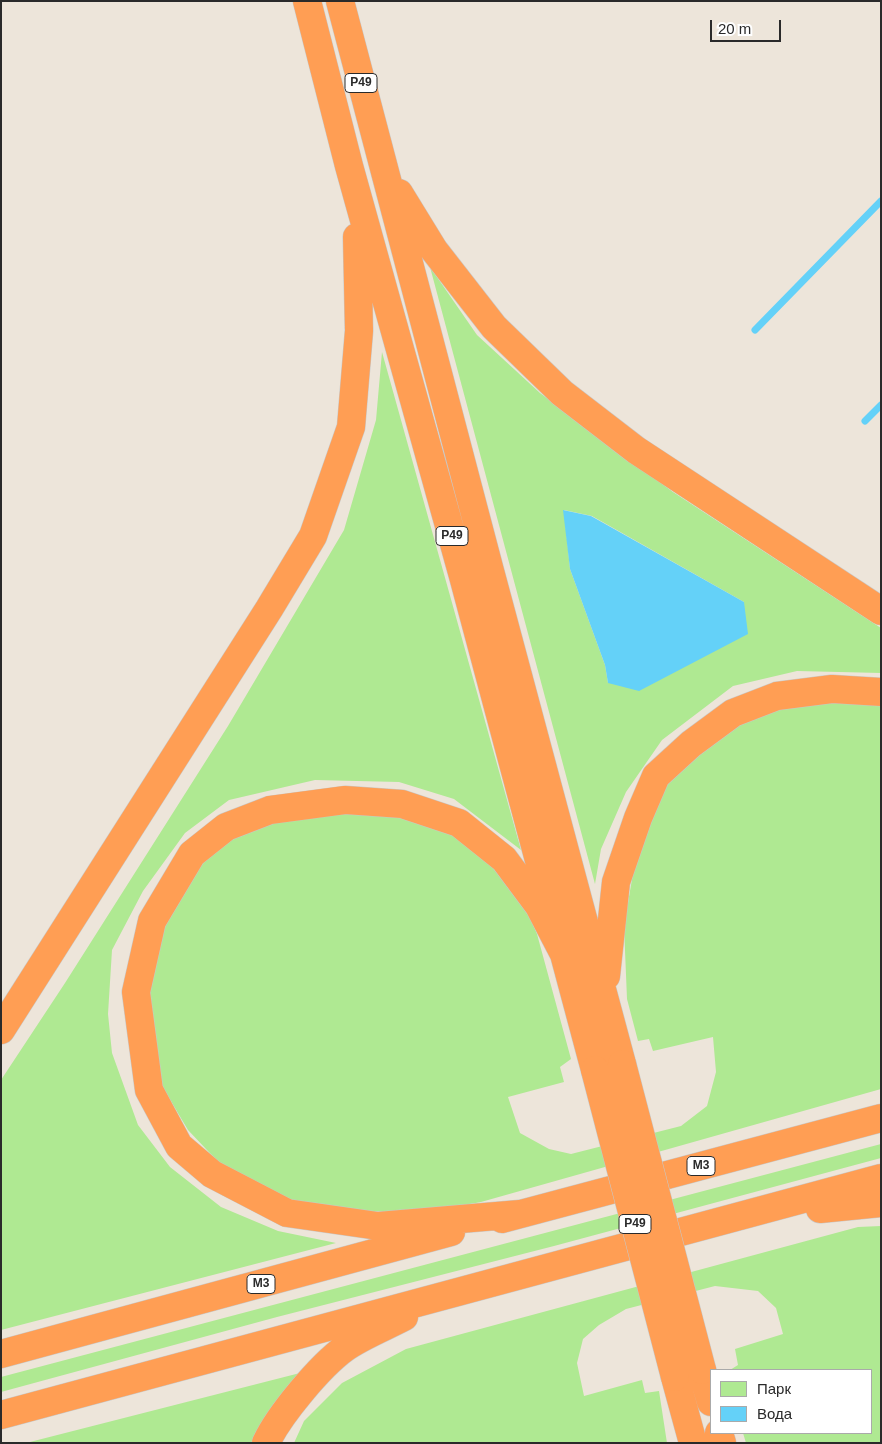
<!DOCTYPE html>
<html>
<head>
<meta charset="utf-8">
<style>
  body { margin:0 }
  #map { position:relative; width:882px; height:1444px; overflow:hidden; background:#ede5da; font-family:Arial,sans-serif }
  canvas { display:block }
  .frame { position:absolute; inset:0; border:2px solid #2a2a2a; pointer-events:none }
  .legend { position:absolute; left:710px; top:1369px; width:162px; height:65px; box-sizing:border-box; background:#fff; border:1px solid #aaa; margin:0; padding:6px 9px; list-style:none; font-size:15px; color:#2a2a2a }
  .legend li { display:flex; align-items:center; gap:10px; height:25px }
  .legend b { width:25px; border:1px solid #aaa }
  .scale { position:absolute; left:710px; top:20px; width:71px; height:22px; box-sizing:border-box; border:2px solid #2a2a2a; border-top:0; padding-left:6px; font-size:15px; line-height:18px; white-space:nowrap; color:#2a2a2a; -webkit-text-stroke:4px #fff; paint-order:stroke }
</style>
</head>
<body>
<div id="map">
<canvas width="882" height="1444"></canvas>
<div class="frame"></div>
<ul class="legend">
<li><b style="height:14px;background:#afe992"></b>Парк</li>
<li><b style="height:14px;background:#64d1f8"></b>Вода</li>
</ul>
<div class="scale">20 m</div>
</div>
<script>
const context = document.querySelector('canvas').getContext('2d');
context.lineJoin = 'round';
function fill(path, color) { context.fillStyle = color; context.fill(path, 'evenodd'); }
function trace(path, color, width, dash) { context.strokeStyle = color; context.lineWidth = width; context.lineCap = dash ? 'butt' : 'round'; context.setLineDash(dash || []); context.stroke(path); }
function label(font, color, halo, rows, align = 'center') {
  context.font = font + ' Arial,sans-serif'; context.lineWidth = 5; context.setLineDash([]); context.textBaseline = 'middle'; context.strokeStyle = halo; context.fillStyle = color; for (const [text, x, y, turn = 0] of rows) {
    context.save(); context.translate(x, y); context.rotate((+turn || 0) * Math.PI / 180); context.textAlign = isNaN(turn) ? turn : align; if (halo) context.strokeText(text, 0, 0); context.fillText(text, 0, 0); context.restore();
  }
}
const green = new Path2D(`
  M430,267L477,335L540,393L673,492L881,628V673L797,671L733,686L662,740L626,792L601,849L595,884ZM564,510L592,516L744,602L608,683L605,665L570,569Z
  M382,352L521,850L454,799L399,782L315,780L229,800L185,833L143,891L112,950L108,1014L112,1053L138,1125L170,1167L221,1207L278,1231L336,1243L1,1330V1080L65,983L228,726L344,530L376,420Z
  M805,699L881,704V1089L481,1202L427,1212L333,1211L271,1194L224,1168L188,1130L159,1081L145,984L161,918L189,876L230,838L276,818L368,809L454,833L477,852L502,877L526,907L537,934L571,1059L560,1067L564,1082L508,1097L520,1133L549,1149L571,1154L681,1126L707,1106L716,1072L713,1037L653,1051L649,1039L638,1041L627,999L624,926L638,844L666,783L715,736L761,712Z
  M881,1144V1158L554,1246L277,1317L1,1392V1377Z
  M881,1226V1443H746L743,1433H871V1370H730L738,1365L735,1349L783,1334L776,1308L758,1291L715,1286L626,1309L599,1325L583,1339L577,1363L584,1396L642,1380L645,1393L659,1391L667,1443H294L304,1421L342,1383L406,1349L858,1227Z
  M300,1373L257,1443H26Z`);
const water = new Path2D(`
  M563,510L591,516L744,602L748,634L639,691L608,683L605,665L570,569Z`);
const stream = new Path2D(`
  M755,330L881,201
  M865,421L881,405`);
const highway = new Path2D(`
  M307,1L349,166L463,576L595,1070
  M340,1L490,571L622,1064
  M399,193L434,250L494,327L562,393L636,450L881,611
  M606,976L616,882L638,818L656,776L691,744L733,713L777,696L832,689L881,692
  M1,1030L269,609L313,536L351,427L359,331L357,237
  M820,1209L881,1203
  M520,1214L378,1226L287,1213L212,1174L179,1146L149,1090L136,992L152,921L192,854L226,827L270,810L345,800L402,804L459,823L504,859L539,906L564,954
  M502,1219L881,1118
  M1,1354L451,1232
  M702,1370L711,1402
  M675,1377L693,1443
  M1,1415L881,1178
  M719,1433L722,1443
  M266,1443C279,1415 320,1366 345,1348C360,1337 387,1326 404,1317`);
const highwayBridge = new Path2D(`
  M622,1064L702,1370
  M595,1070L675,1377`);
const shields = [
  [361,83,32],
  [452,536,32],
  [701,1166,28],
  [635,1224,32],
  [261,1284,28]
];
const shieldNames = [
  ["Р49",361,83],
  ["Р49",452,536],
  ["М3",701,1166],
  ["Р49",635,1224],
  ["М3",261,1284]
];
fill(green, '#afe992');
fill(water, '#64d1f8');
trace(stream, '#64d1f8', 7);
trace(highway, '#c8c8c8', 29);
trace(highway, '#ff9e54', 28);
trace(highwayBridge, '#c8c8c8', 29, []);
trace(highwayBridge, '#ff9e54', 28);
for (const [x, y, w] of shields) { const box = new Path2D(); box.roundRect(x - w / 2, y - 9.5, w, 19, 4); context.fillStyle = '#fff'; context.fill(box); trace(box, '#2a2a2a', 1); }
label('bold 12px', '#2a2a2a', null, shieldNames);
</script>
</body>
</html>
